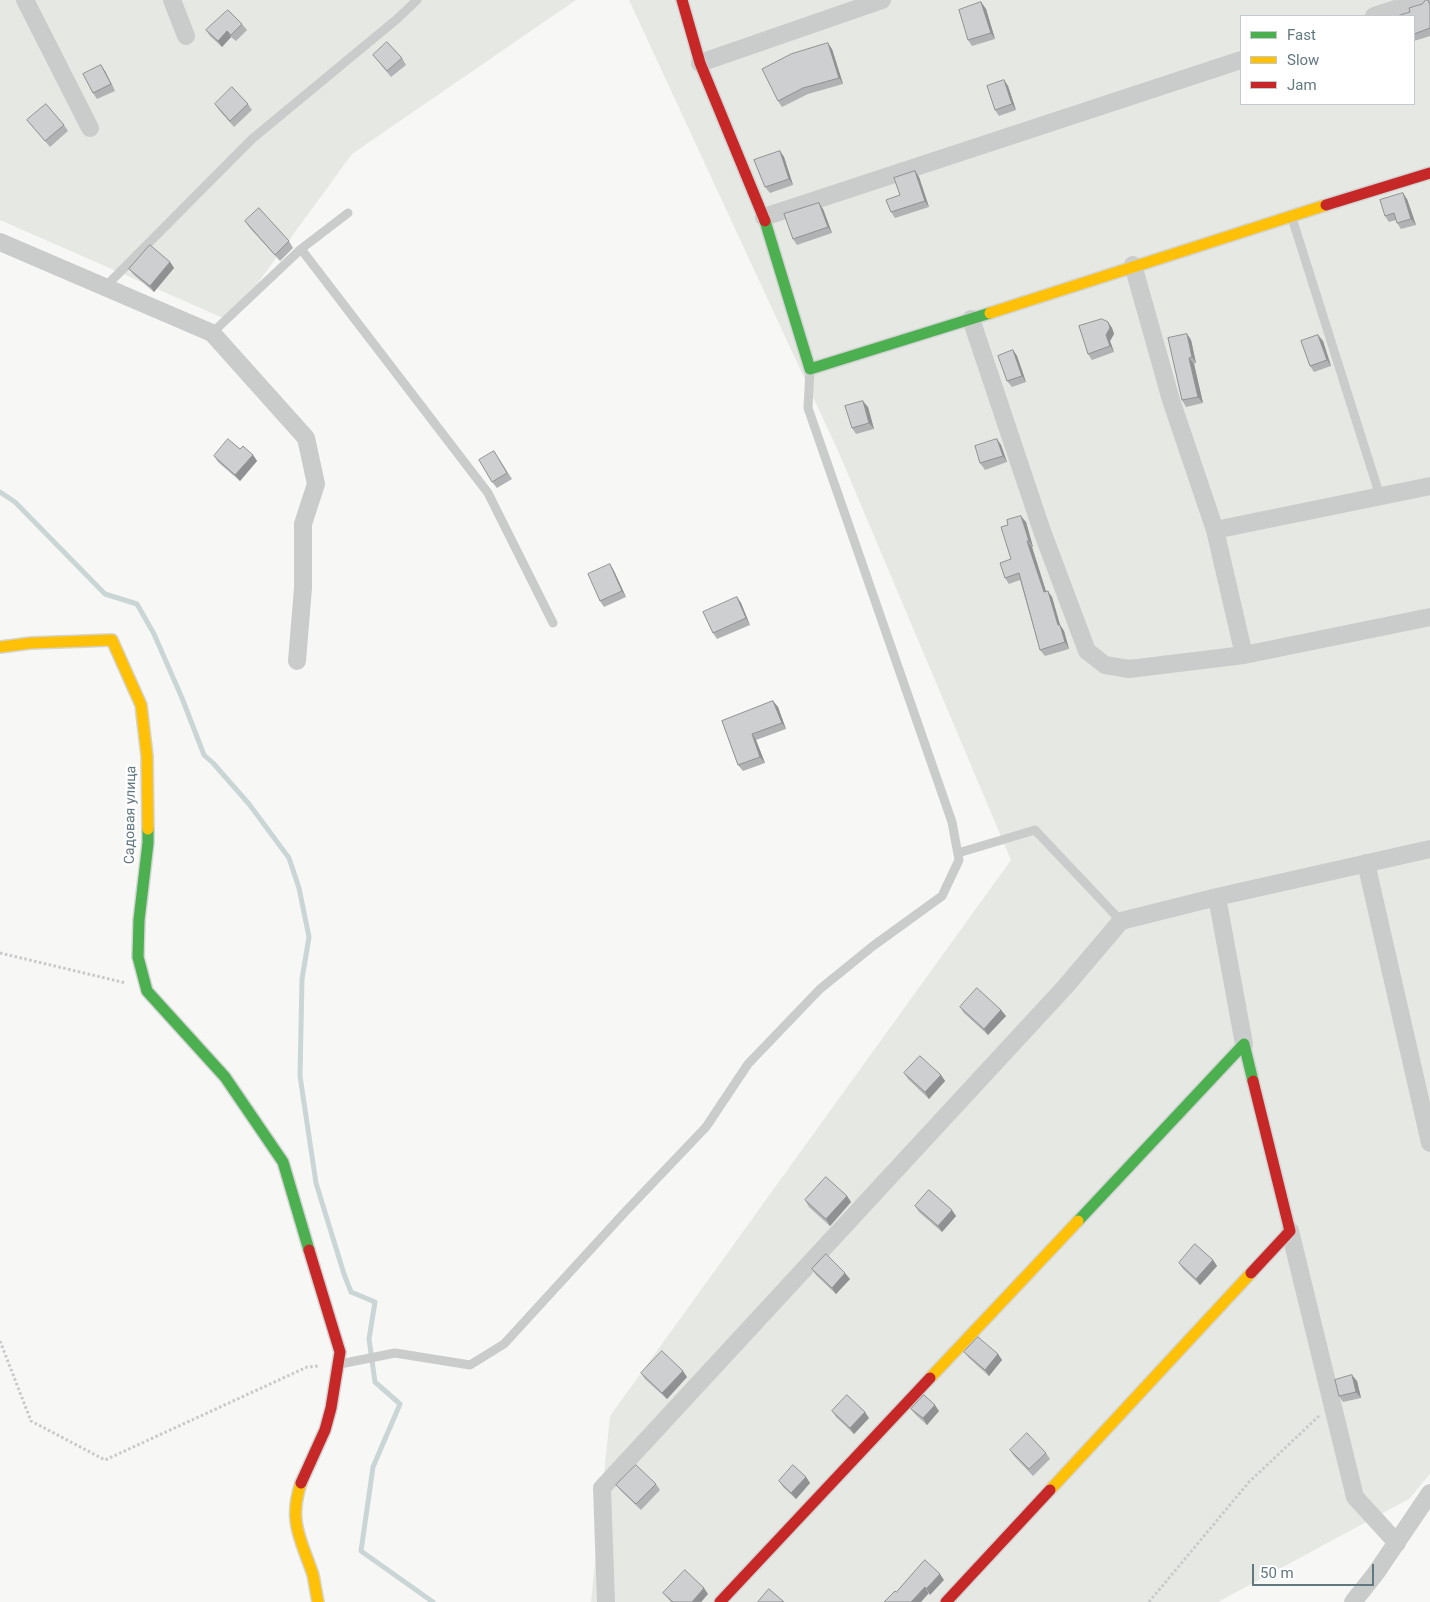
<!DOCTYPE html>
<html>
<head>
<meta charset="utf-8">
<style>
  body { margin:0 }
  #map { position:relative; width:1430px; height:1602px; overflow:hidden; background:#f7f7f6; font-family:Roboto,sans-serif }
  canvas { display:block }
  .legend { position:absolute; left:1240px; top:15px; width:175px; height:90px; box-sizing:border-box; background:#fff; border:1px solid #c0c9cd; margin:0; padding:6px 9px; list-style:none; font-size:15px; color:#627881 }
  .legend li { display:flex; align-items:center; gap:10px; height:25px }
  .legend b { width:25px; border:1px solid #c0c9cd }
  .scale { position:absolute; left:1252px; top:1564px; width:122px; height:22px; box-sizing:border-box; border:2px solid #627881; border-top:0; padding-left:6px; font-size:15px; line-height:18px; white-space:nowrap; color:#627881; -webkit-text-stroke:4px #fff; paint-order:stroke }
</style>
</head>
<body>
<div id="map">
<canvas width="1430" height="1602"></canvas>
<ul class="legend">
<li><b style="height:6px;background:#4caf50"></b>Fast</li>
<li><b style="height:6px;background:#ffc107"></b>Slow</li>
<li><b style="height:6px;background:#c62828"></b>Jam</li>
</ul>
<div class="scale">50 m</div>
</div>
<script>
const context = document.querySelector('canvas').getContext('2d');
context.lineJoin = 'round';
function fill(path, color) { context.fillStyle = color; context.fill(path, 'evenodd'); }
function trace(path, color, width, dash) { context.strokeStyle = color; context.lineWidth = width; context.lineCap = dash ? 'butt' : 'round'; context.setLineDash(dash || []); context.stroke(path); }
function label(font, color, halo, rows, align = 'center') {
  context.font = font + ' Roboto,sans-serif'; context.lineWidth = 5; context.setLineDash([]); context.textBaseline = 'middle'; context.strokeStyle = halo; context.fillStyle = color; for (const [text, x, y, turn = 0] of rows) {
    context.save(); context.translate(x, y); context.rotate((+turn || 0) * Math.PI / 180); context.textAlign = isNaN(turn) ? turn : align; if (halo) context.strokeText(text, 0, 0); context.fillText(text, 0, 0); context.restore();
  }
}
const green = new Path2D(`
  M0,0H576L352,154L230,321L0,220Z
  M629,0H1430V1474L1409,1499L1218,1602H591L610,1416L1011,860L839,453ZM1241,16H1414V104H1241Z`);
const stream = new Path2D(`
  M0,492L15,502L105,594L137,604L154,634L182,698L204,755L213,763L249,804L289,858L299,888L309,937L302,979L300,1076L316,1183L344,1274L351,1292L375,1302L369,1339L375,1382L400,1404L373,1467L361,1551L433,1602`);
const path = new Path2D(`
  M0,953L126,983
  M0,1341L31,1421L105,1460L307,1367L318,1366
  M1149,1602L1249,1482L1319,1416`);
const lane = new Path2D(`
  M1292,218L1380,496
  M301,249L488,493L553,623
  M105,287L252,139L397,19L417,0
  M212,333L301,249L348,213
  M958,853L1035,830L1121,921
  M340,1364L395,1353L470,1365L504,1344L625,1212L706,1127L748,1064L820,989L873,946L942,896L959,860L952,822L808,408L810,370`);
const street = new Path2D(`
  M25,0L90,128
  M172,0L186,36
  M1374,16L1423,0
  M700,63L882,0
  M764,217L1241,60
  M0,242L212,333L306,438L316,484L303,524V588L297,661
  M1133,265L1171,400L1215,530L1244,655
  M971,319L1042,531L1087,651L1105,665L1129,669L1244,655L1430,617
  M1215,530L1430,486
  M1366,863L1430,1143
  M1217,897L1244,1044
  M1290,1231L1355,1497L1397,1543
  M606,1602L602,1488L1065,987L1121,921L1217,897L1430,849
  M1353,1602L1376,1573L1430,1493`);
const fast = new Path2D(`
  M765,221L810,369L990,313
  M148,829V843L139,920L138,957L147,991L225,1077L283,1162L309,1250
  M1078,1221L1244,1044L1253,1081`);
const slow = new Path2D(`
  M990,313L1326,205
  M0,647L31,643L112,640L141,705L147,756L148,829
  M930,1378L1078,1221
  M301,1483C288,1522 301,1539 313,1575C315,1584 316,1593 318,1602
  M1050,1490L1251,1273`);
const jam = new Path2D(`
  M682,0L700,63L765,221
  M1326,205L1430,173
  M1251,1273L1290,1231L1253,1081
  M301,1483L325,1430L331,1408L340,1352L309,1250
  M720,1602L930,1378
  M946,1602L1050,1490`);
const wall = new Path2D(`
  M1426,0H1429L1430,2V36L1414,41V16L1410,12L1422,4Z
  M981,2L986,9L995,39L972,46L968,40Z
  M242,24L247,30L236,41L231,37L222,47L210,36L206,30Z
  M832,49L843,84L808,94L782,107L778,101Z
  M373,55L402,58L406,65L391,77Z
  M105,71L115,91L97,99L93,93Z
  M1004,80L1008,86L1016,110L999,116L995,110Z
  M215,104H248L252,110L234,127L219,110Z
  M27,120L64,125L68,131L50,147Z
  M780,151L784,157L793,185L770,193L765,187Z
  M915,171L919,177L929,207L895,218L891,212Z
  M1407,199L1416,225L1401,229L1397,223L1396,220L1389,222L1385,216Z
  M823,209L832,233L797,245L793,239Z
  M245,221L289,241L293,248L280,261L249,227Z
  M170,262L174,268L154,292L134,275L129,269Z
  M1108,322L1112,328L1114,334L1110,341L1114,352L1092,360L1088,354Z
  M1187,334L1191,340L1196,363L1194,364L1203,403L1186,407L1182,400Z
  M1318,335L1323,341L1331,366L1314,372L1310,366Z
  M1013,350L1017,356L1026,382L1012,387L1007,381Z
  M868,407L874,429L856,434L852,428Z
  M997,439L1001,445L1007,462L985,470L980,463Z
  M240,449L253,455L257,461L240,481L218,462L214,456Z
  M498,457L512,479L497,488L492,482Z
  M1026,522L1033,547H1032L1046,591L1052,597L1060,625L1064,631L1069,649L1045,656L1040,650L1020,580L1009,584L1005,578Z
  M610,564L614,571L626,597L604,607L600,601Z
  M737,597L741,603L750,625L717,639L713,633Z
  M773,701L778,707L786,729L756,740L765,763L743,771L738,765L722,721Z
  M960,1007L1001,1010L1006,1016L988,1035L964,1013Z
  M904,1073L941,1075L945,1081L929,1099L908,1079Z
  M847,1196L851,1202L830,1226L809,1207L805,1200Z
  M915,1206L956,1216L942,1232L919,1212Z
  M1213,1260L1217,1266L1200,1285L1183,1269L1179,1263Z
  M812,1269L850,1279L836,1294L816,1275Z
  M964,1352L998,1354L1002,1360L989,1376L969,1358Z
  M641,1373L687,1377L667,1399L645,1379Z
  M1357,1381L1361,1398L1343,1402L1339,1396Z
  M911,1409L939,1411L927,1425L916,1415Z
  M832,1411L869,1418L854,1434L836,1417Z
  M1010,1450L1046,1453L1050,1459L1033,1476L1014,1456Z
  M806,1477L810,1483L796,1499L783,1487L779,1481Z
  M656,1484L660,1490L641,1510L621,1491L616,1485Z
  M663,1593L708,1594L701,1602H671Z`);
const shadedWall = new Path2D(`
  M981,2L986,9L995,39L991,33Z
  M227,31L231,37L222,47L218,41Z
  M828,43L832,49L843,84L839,78Z
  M101,65L105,71L115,91L111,84Z
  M1004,80L1008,86L1016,110L1012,104Z
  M780,151L784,157L793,185L789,179Z
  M915,171L919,177L929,207L925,201Z
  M1403,193L1407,199L1416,225L1411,219Z
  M819,203L823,209L832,233L828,227Z
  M170,262L174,268L154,292L150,286Z
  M1108,322L1112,328L1114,334L1110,341L1114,352L1110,346L1106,335Z
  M1187,334L1191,340L1196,363L1192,357Z
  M1318,335L1323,341L1331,366L1327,360Z
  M1013,350L1017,356L1026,382L1022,376Z
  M1189,358L1194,364L1203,403L1198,397Z
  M863,401L868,407L874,429L869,423Z
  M997,439L1001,445L1007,462L1003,456Z
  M253,455L257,461L240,481L235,475Z
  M1021,516L1026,522L1033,547L1029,541Z
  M1027,541L1032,547L1048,598L1044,592Z
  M610,564L614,571L626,597L622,591Z
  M1048,591L1052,597L1060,625L1064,631L1069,649L1065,642L1058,625Z
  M737,597L741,603L750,625L746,618Z
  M773,701L778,707L786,729L782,723Z
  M752,734L756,740L765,763L760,757Z
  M1001,1010L1006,1016L988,1035L984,1029Z
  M941,1075L945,1081L929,1099L925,1092Z
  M847,1196L851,1202L830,1226L826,1219Z
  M952,1210L956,1216L942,1232L938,1226Z
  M1213,1260L1217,1266L1200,1285L1196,1279Z
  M845,1273L850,1279L836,1294L832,1288Z
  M998,1354L1002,1360L989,1376L985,1370Z
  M683,1371L687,1377L667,1399L662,1393Z
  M1352,1375L1357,1381L1361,1398L1356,1392Z
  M935,1405L939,1411L927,1425L923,1418Z
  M865,1412L869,1418L854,1434L850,1428Z
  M806,1477L810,1483L796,1499L791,1493Z
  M940,1574L944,1580L930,1595L926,1589Z
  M925,1587L929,1593L921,1602H911Z
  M704,1588L708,1594L701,1602H692Z`);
const building = new Path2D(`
  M1426,0H1428L1430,5V28L1414,34V16H1397L1410,12L1409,8L1422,4Z
  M981,2L991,33L968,40L959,10Z
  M228,10L242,24L231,35L227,31L218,41L206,30Z
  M387,42L402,58L387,71L373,55Z
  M828,43L839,78L803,88L778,101L762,69L791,54Z
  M101,65L111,84L93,93L83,74Z
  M1004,80L1012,104L995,110L987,86Z
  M232,87L248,104L230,121L215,104Z
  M46,104L64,125L45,141L27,120Z
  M780,151L789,179L765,187L754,160Z
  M915,171L925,201L891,212L886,200L900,195L894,178Z
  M1403,193L1411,219L1397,223L1394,213L1385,216L1380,200Z
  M819,203L828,227L793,239L784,214Z
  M259,208L289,241L275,255L245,221Z
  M150,245L170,262L150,286L129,269Z
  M1102,319L1108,322L1110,328L1106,335L1110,346L1088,354L1079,326Z
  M1187,334L1192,357L1189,358L1198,397L1182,400L1168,338Z
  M1318,335L1327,360L1310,366L1301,341Z
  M1013,350L1022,376L1007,381L998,356Z
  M863,401L869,423L852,428L845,406Z
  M228,439L240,449L243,446L253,455L235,475L214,456Z
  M997,439L1003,456L980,463L975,446Z
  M494,451L507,473L492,482L479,460Z
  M1021,516L1029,541H1027L1044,592L1048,591L1058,625H1060L1065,642L1040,650L1019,573L1005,578L1000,563L1011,559L1001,527L1008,525L1007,520Z
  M610,564L622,591L600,601L588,574Z
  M737,597L746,618L713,633L703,612Z
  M773,701L782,723L752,734L760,757L738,765L722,721Z
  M977,988L1001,1010L984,1029L960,1007Z
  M920,1056L941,1075L925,1092L904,1073Z
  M826,1177L847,1196L826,1219L805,1200Z
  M929,1190L952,1210L938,1226L915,1206Z
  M1195,1244L1213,1260L1196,1279L1179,1263Z
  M826,1254L845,1273L832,1288L812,1269Z
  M978,1337L998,1354L985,1370L964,1352Z
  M662,1351L683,1371L662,1393L641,1373Z
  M1352,1375L1356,1392L1339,1396L1335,1380Z
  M847,1395L865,1412L850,1428L832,1411Z
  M924,1395L935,1405L923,1418L911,1409Z
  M1027,1433L1046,1453L1029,1469L1010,1450Z
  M636,1465L656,1484L636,1504L616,1485Z
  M793,1465L806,1477L791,1493L779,1481Z
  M925,1560L940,1574L926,1589L925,1587L911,1602H884L895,1591L896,1592Z
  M685,1570L704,1588L692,1602H673L663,1593Z
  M769,1589L784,1602H758Z`);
const streetNames = [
  ["Садовая улица",131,815,-89]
];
fill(green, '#e6e9e3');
trace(stream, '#cad5d6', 5);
trace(fast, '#d3d4d4', 14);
trace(slow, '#d3d4d4', 14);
trace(jam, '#d3d4d4', 14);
trace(path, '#c8c9ca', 3, [2.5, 2.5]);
trace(lane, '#cacccc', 9);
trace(street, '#cacccc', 18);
trace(fast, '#4caf50', 11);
trace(slow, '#ffc107', 11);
trace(jam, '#c62828', 11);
fill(wall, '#b0b2b3');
fill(shadedWall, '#909192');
fill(building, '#cdcfd0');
trace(building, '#909192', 1);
label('14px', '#627881', '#fff', streetNames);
</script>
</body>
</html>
